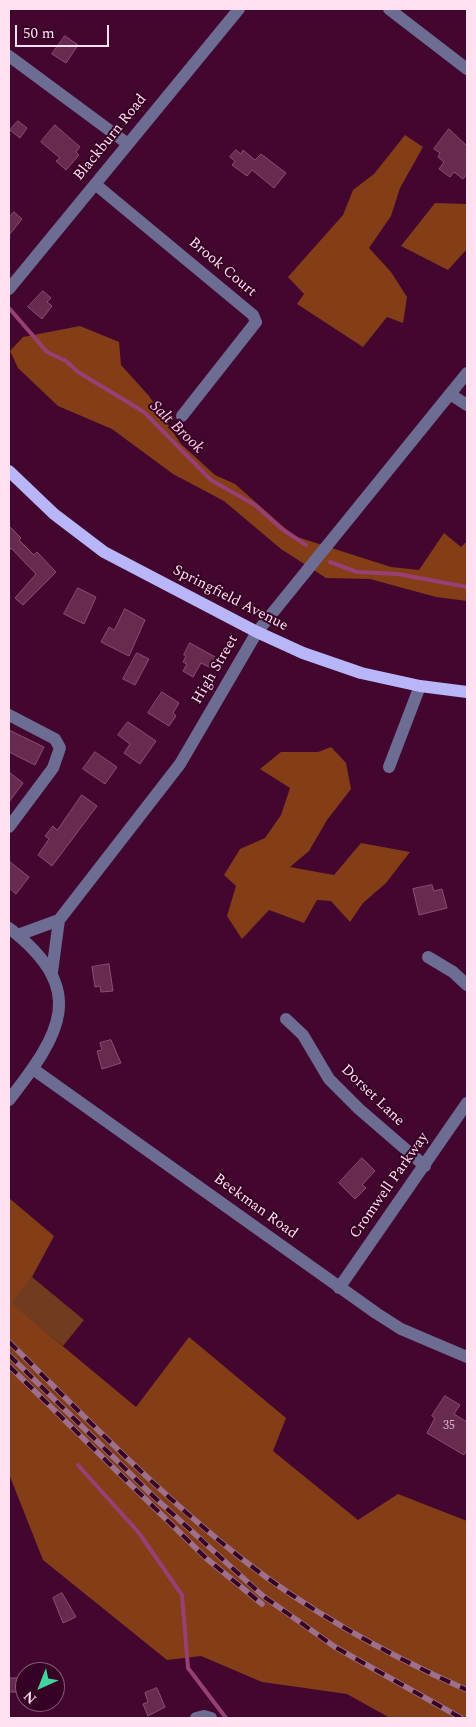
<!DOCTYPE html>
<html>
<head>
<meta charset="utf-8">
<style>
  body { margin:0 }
  #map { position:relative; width:476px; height:1727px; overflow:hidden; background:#43072f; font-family:Spectral,serif }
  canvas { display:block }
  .frame { position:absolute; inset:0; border:10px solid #ffe0f0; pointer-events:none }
  .north { position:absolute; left:15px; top:1662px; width:50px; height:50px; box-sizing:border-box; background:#370025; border:1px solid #875a76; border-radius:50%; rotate:224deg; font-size:14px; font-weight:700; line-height:20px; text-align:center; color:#ffe0f0 }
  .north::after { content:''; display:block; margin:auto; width:18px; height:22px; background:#41d4a1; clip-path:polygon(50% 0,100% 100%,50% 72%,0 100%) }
  .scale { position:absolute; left:15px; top:25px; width:94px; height:22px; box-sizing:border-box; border:2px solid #ffe0f0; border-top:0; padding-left:6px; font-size:15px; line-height:18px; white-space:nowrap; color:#ffe0f0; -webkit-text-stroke:4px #370025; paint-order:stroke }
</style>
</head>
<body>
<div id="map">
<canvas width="476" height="1727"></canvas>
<div class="frame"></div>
<div class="north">N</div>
<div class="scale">50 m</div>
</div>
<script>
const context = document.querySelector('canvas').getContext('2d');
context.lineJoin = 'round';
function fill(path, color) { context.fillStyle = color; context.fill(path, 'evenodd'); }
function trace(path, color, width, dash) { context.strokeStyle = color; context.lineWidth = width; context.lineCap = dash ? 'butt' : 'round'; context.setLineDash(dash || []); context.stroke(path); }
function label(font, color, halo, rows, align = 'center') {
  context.font = font + ' Spectral,serif'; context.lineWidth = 4; context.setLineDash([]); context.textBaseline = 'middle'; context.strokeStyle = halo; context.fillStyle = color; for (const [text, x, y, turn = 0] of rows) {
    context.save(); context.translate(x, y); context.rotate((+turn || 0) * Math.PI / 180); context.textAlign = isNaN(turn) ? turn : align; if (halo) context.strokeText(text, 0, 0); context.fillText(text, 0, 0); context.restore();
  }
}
const green = new Path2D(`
  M32,1277L84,1320L63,1346L10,1303Z`);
const forest = new Path2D(`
  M405,135L423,147L400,188L391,216L369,248L391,272L407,297L403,323L387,317L363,347L297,304L304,294L288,277L343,215L353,190L374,174Z
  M435,203L467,204V249L448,270L401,246Z
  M80,326L119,342L121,365L149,396L181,444L215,475L235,484L294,536L391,567L419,570L444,533L461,547L467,541V601L436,597L370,579L326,578L281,549L224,501L173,474L112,429L58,406L18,368L10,351L23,337Z
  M331,747L346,763L351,789L327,820L309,851L290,867L334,875L361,843L410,852L386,883L363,903L350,922L331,901L317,900L304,923L269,910L242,939L227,916L236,886L224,875L240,849L265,838L281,815L290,788L260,769L281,752H318Z
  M9,1198L54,1236L32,1277L11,1303L136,1407L189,1337L286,1418L273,1451L358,1520L398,1494L467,1521V1718H390L347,1694L262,1682L201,1656L167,1660L43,1560L9,1474Z`);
const stream = new Path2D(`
  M9,308L47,352L66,361L78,372L144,412L211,480L255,505L282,529L306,545
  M330,562L357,572L398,574L467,587
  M78,1465L139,1533L182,1595L188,1668L226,1718`);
const building = new Path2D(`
  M65,36L78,45L66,63L52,54Z
  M18,121L27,128L20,138L10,130Z
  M55,125L80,147L76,152L79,155L66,170L56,161L60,158L41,142Z
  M449,129L467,146V174L463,179L454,172L450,177L439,169L444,162L438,157L440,153L434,149Z
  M236,150L241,154L243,150L255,160L261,154L286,173L274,188L252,170L247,176L232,165L235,161L230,157Z
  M14,212L22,219L9,235V218Z
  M43,291L51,298L47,302L52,306L42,319L28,307Z
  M9,526L21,538L19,540L34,555L37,552L56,572L23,605L15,598L36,574L11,548L9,551Z
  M78,588L96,597L84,624L64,614Z
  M125,609L145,620L129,656L101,642L109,627L114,630Z
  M190,643L217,658L211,668L201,663L193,677L183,671L187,664L183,662L186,656L184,655Z
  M137,653L149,659L135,685L123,679Z
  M162,692L179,703L173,713L176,716L169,726L148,713Z
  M128,722L156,741L140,764L124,753L130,744L118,735Z
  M9,730L44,747L35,765L9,752Z
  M95,752L117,767L105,784L83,769Z
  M9,772L23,783L9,802Z
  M82,795L97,806L52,866L38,855L49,839L45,836L53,826L57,830Z
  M9,861L29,877L16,894L9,888Z
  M432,885L434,891L442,889L447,908L419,915L413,889Z
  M109,964L113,991L101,992L100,986L95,987L92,967Z
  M111,1040L121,1063L102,1069L97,1051L102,1050L100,1043Z
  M362,1158L375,1171L362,1185L366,1188L355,1199L339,1183Z
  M445,1396L460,1405L454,1414L467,1422V1449L464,1455L427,1433L435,1418L432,1416Z
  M62,1593L76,1617L63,1623L53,1598Z
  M9,1678H25V1692H9Z
  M157,1688L165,1707L148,1716L143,1704L148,1702L145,1693Z`);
const minor = new Path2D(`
  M389,9L467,69
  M9,56L128,144
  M95,184L253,315L256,322L182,416
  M9,289L239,9
  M450,394L467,405
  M9,715L55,739L60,748L53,768L9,827
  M389,767L420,686
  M9,928C89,990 61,1033 9,1100
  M18,935L59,920L180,764L257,632L467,373
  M428,957L453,972L467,985
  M52,972L59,920
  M286,1019L303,1035L329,1079L359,1109L425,1166
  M33,1069L376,1313L401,1329L467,1357
  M339,1288L467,1103
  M196,1718L204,1716L211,1718`);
const major = new Path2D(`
  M9,471L54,514L104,552L257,632L303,653L361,673L420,686L467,692`);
const rail = new Path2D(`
  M9,1342C84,1416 158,1493 242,1559C310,1612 388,1655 467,1690
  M9,1355L153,1496L263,1596L335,1647L461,1718
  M9,1366L207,1559L262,1604`);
const numberNames = [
  ["35",449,1427]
];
const streetNames = [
  ["Blackburn Road",111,138,-51],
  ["Brook Court",222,268,40],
  ["Springfield Avenue",230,599,27],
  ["High Street",216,670,-60],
  ["Dorset Lane",372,1096,44],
  ["Cromwell Parkway",390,1186,-55],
  ["Beekman Road",255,1207,36]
];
const waterNames = [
  ["Salt Brook",176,428,44]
];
fill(green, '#713b20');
fill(forest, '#833d17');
trace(stream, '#983f75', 4);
fill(building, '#672b4f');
trace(building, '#8d4d72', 1);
trace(minor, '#6d6c93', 12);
trace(major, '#b8b6f8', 12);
trace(rail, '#9e708c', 5.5);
trace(rail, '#370025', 4, [11]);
label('12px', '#d9b3c8', null, numberNames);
label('15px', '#ffe0f0', '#370025', streetNames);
label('italic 16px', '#fccae5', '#370025', waterNames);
</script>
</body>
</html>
